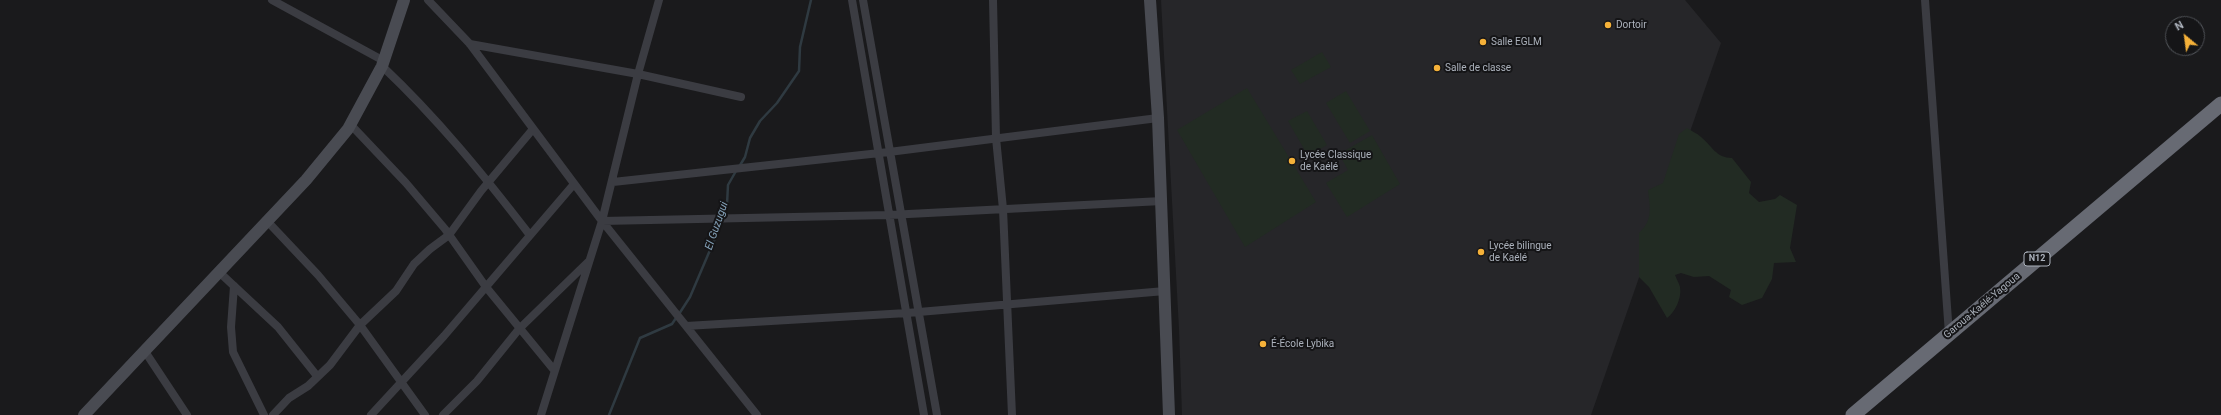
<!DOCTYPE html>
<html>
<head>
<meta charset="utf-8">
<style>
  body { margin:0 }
  #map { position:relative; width:2221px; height:415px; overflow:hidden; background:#1a1a1c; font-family:Roboto,sans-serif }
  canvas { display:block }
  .north { position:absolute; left:2165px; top:16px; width:40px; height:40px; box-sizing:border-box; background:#151517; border:1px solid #515459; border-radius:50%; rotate:331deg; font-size:11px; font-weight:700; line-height:16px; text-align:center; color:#acb2bc }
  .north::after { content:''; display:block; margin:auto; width:14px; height:18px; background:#f5b139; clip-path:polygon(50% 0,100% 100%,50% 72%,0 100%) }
</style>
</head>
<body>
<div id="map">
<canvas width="2221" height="415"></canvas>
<div class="north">N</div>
</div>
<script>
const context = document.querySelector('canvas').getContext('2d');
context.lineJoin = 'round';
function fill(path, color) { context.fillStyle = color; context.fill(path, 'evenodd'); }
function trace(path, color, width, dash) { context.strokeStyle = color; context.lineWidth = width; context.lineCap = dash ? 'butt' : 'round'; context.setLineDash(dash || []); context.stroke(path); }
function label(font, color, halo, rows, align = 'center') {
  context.font = font + ' Roboto,sans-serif'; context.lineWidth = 4; context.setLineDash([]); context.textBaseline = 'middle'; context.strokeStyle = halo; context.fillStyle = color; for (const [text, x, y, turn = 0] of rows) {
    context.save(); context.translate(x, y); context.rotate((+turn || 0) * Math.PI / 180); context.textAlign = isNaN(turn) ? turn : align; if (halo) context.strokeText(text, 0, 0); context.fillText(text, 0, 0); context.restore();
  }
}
const built = new Path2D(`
  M1161,0H1685L1721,43L1591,415H1182L1179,329Z`);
const green = new Path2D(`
  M1322,52L1331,67L1300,84L1291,70Z
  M1247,88L1316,202L1245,247L1177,130Z
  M1346,91L1370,131L1350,143L1326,103Z
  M1307,111L1327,145L1308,156L1288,121Z
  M1687,128C1691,131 1697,133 1701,137C1712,146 1716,158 1732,158L1751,182L1749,193L1759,202L1775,199L1780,195L1797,205L1790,248L1796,262L1774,263L1772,279L1762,298L1742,305L1729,297L1731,290L1709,276L1694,277L1681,273L1675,275C1676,278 1679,283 1680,287C1682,298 1675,312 1667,318L1649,287L1639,277V233C1653,220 1650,208 1648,190L1663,183L1679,134Z
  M1372,135L1400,184L1347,217L1326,183L1348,170L1339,154Z`);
const stream = new Path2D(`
  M739,167L745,157L750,138L760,121L777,103L799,71L800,47L811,0
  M679,314L690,297L716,236L727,204L728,185L736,171
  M609,415L640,338L672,324L676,318`);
const street = new Path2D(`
  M272,0L384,61
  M428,0L470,44L602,221L686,326L907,313L1165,291
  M852,0L924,415
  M863,0L937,415
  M993,0L996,138L1003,209L1012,415
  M1925,0L1949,334
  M470,44L638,74L741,97
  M382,66C437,118 483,174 529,234
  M351,125L406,183L445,229L486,287L554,370
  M613,182L889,152L1158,118
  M602,221L889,215L1162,201
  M268,222L318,275L360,325L425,415
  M219,272L278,327L317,376
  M234,286L231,327L233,352L264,415
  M686,326L757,415
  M144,350L187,415
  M273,415L289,398L308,386L330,365L360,325L396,291L414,264L430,249L449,235L481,191L533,129
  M371,415L444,336L574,184
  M443,415L477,381L519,329L588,262
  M541,415L602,221L638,74L659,0`);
const secondary = new Path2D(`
  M1150,0L1158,118L1169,415
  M84,415L306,180L348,129L382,66L404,0`);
const highway = new Path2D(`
  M1853,415L2221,104`);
const markers = [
  [1608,25,4,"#f5b139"],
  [1483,42,4,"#f5b139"],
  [1437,68,4,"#f5b139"],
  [1292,161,4,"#f5b139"],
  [1481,252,4,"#f5b139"],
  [1263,344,4,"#f5b139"]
];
const shields = [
  [2037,259,26]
];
const shieldNames = [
  ["N12",2037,259]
];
const poiNames = [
  ["Dortoir",1616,25],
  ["Salle EGLM",1491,42],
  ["Salle de classe",1445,68],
  ["Lycée Classique",1300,155],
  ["de Kaélé",1300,167],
  ["Lycée bilingue",1489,246],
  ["de Kaélé",1489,258],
  ["É-École Lybika",1271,344]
];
const streetNames = [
  ["Garoua-Kaélé-Yagoua",1982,306,-40]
];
const waterNames = [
  ["El Guzugui",717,226,-71]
];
fill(built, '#262629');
fill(green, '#222b23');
trace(stream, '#2f3a41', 2.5);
trace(street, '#3b3c42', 8);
trace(secondary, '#494b52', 12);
trace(highway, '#676a73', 15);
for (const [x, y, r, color] of markers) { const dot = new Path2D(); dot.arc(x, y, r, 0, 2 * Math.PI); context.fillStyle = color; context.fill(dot); trace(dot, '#151517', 1.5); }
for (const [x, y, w] of shields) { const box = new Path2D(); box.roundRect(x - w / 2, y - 7, w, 14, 3); context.fillStyle = '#151517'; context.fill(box); trace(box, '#acb2bc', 1); }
label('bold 9px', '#acb2bc', null, shieldNames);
label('10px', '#acb2bc', '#151517', poiNames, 'left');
label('10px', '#acb2bc', '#151517', streetNames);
label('italic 11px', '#83a0b7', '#151517', waterNames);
</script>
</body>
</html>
